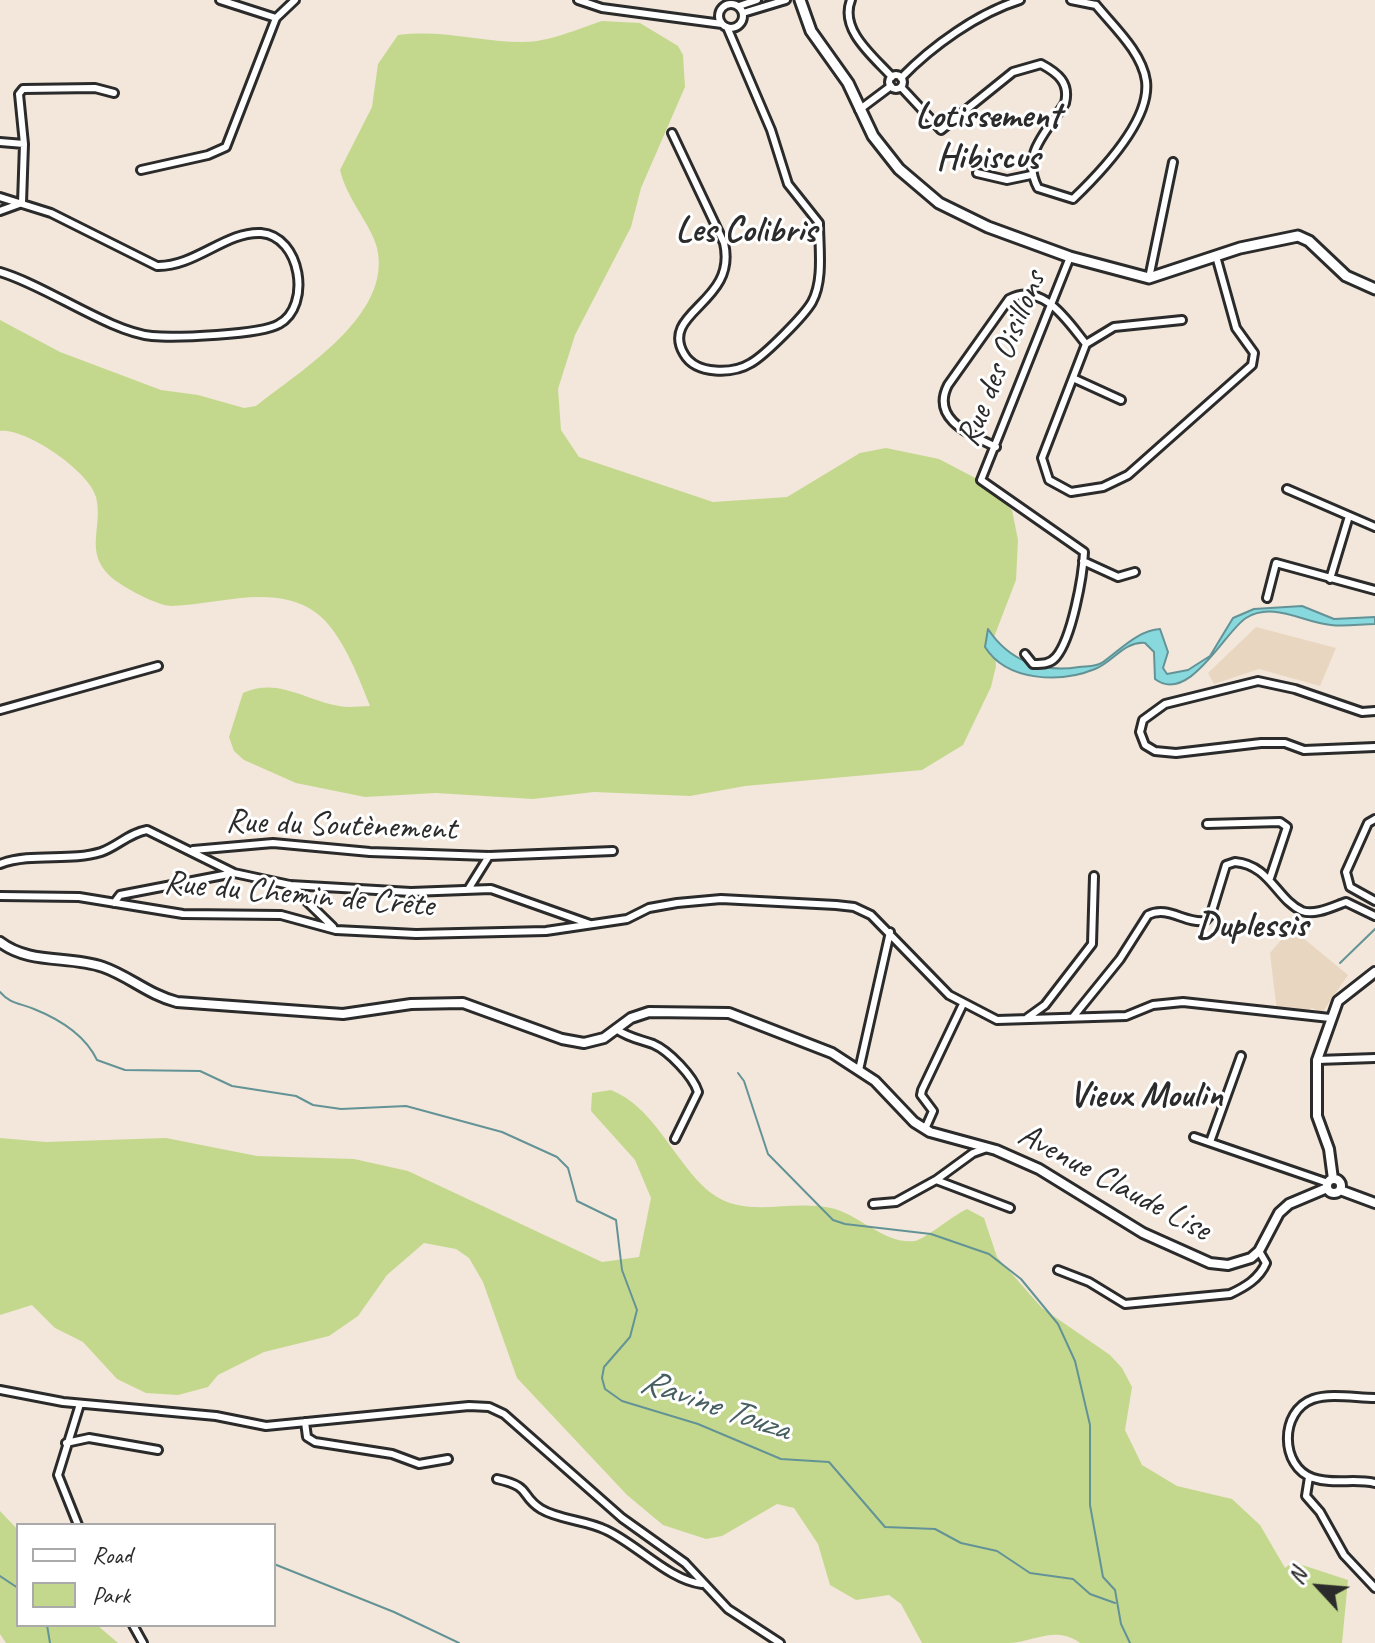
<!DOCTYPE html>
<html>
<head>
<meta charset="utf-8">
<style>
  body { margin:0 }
  #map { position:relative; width:1375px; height:1643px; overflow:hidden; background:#f2e7da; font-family:Caveat,sans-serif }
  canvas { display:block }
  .legend { position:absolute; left:16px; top:1523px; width:260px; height:104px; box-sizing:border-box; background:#fff; border:2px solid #aaa; margin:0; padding:10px 14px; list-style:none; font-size:24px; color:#2b2b2b }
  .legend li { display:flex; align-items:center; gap:16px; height:40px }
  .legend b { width:40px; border:2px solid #aaa }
  .north { position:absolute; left:1279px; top:1547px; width:80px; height:80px; -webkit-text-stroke:6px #fff; paint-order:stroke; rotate:296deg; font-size:22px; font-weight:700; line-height:32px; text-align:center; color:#2b2b2b }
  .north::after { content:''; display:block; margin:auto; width:28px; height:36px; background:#2b2b2b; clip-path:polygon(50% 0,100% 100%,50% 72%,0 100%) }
</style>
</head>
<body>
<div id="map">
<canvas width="1375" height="1643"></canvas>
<ul class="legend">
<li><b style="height:10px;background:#fff"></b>Road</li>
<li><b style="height:22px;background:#c4d88d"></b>Park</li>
</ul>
<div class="north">N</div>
</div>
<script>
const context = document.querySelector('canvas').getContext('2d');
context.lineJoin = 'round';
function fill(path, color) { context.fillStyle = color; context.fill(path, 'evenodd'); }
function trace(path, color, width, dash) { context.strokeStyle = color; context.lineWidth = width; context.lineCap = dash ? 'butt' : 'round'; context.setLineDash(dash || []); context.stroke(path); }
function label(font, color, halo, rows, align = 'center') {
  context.font = font + ' Caveat,sans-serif'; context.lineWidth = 6; context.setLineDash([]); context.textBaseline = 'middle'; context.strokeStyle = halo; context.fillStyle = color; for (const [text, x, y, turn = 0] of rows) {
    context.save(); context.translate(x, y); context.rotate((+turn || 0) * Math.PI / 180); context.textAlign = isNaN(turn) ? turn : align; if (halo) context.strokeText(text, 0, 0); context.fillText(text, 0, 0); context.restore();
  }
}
const built = new Path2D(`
  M1256,627L1336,648L1320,686L1259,669L1214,684L1208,673Z
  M1291,928L1348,975L1322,1013L1312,1008L1301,1014L1277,1012L1270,953Z`);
const green = new Path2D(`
  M602,21L640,23L678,46L683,55L685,87L641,188L631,227L575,335L558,389L561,430L579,457L713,502L787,497L860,453L886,448L939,459L981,481L1012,510L1018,540L1016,580L994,637L996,666L991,687L963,745L922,770L745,786L690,796L594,792L533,799L436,793L365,797L296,783L244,760L234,751L229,737L243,693C277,677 305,700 339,706C349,708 360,706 370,706C359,678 341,630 315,612C274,583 217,605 172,606C158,606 127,589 116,581C81,554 104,529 96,497C89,471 26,428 0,431V320L60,352L161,390L198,395L244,408L256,406C300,371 393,315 377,248C371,224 347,200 340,170L372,107L378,64L398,35C443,29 479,42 523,42C550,42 577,29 602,21Z
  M611,1090C652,1106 672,1156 703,1186C741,1223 784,1198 831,1208C859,1214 885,1245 915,1241C925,1239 952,1216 967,1209L984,1218L997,1257L1042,1308L1110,1355L1122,1368L1132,1387L1125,1430L1142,1465L1177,1486L1232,1499L1260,1525L1285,1568L1293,1562L1348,1580L1342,1643H1080C1055,1625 1035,1642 1009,1643C980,1643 951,1643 922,1643L901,1604L889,1595L856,1600L830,1585L818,1544L794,1508L777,1504L722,1536L706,1539L663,1525L627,1495L517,1378L483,1282L469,1258L456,1249L424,1243L387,1275L358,1316L329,1336L264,1352L218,1375L208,1387L178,1395L146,1393L117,1379L83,1342L55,1328L32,1305L0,1315V1138L46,1142L166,1138L257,1156L354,1159L408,1171L602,1262L639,1257L651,1198L635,1160L591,1111L592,1093Z
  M0,1511L18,1530V1625H97L118,1643H6L0,1634Z`);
const water = new Path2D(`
  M1302,606L1334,619L1375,617V624C1361,624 1345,627 1331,625C1304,623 1273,601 1246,618C1225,631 1189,705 1155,679L1154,652L1145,643C1124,641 1113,662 1095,669C1061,683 1007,682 985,647L988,629C1009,661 1042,673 1079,667C1087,666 1097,667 1103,662C1121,649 1139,630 1160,629L1168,652L1163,668L1167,674L1188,670L1210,656L1233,618L1254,609Z`);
const stream = new Path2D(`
  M1340,963L1375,929
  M0,992C10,1004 20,1003 34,1009C59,1019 85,1035 97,1060L125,1070L200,1071L232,1086L296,1096L313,1105L341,1109L406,1106L502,1132L557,1157L568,1168L577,1201L616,1220L622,1270L637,1310L630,1337L604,1367L602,1378L605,1389L622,1401L698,1424L781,1459L829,1462L885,1527L935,1529L961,1543L997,1551L1030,1573L1073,1579L1090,1594L1115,1603
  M738,1073L744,1081L768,1154L833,1220L845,1224L931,1234L989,1254L1021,1279L1058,1324L1075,1361L1090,1425V1505L1103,1577L1115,1590L1121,1624L1130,1643
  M274,1564L394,1612L459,1643
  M0,1576L18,1588
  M47,1625L50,1643`);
const minor = new Path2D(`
  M220,0L276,18
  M578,0L602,8L722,24
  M851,0C839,30 874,57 892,77
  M1071,0L1096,5
  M719 16a12 12 0 1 1 24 0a12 12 0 1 1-24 0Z
  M739,6L757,0
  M743,13L786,0
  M889 82a7 7 0 1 1 14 0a7 7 0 1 1-14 0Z
  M901,78C932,46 978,13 1020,0
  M901,87L941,130L1013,72L1041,64C1058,73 1070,83 1065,103C1047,132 1020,154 1038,188L1073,199C1099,174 1151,121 1146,81C1142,52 1113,26 1096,5
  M859,110L891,86
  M672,133L724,243C738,303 659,312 684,354C696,375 733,374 751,363C765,355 804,316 812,302C824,280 819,248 819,223L788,184L771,130L727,27
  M0,142L24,144L22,203L0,211
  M24,144L19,94L23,89L95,88L114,93
  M141,170L208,155L226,147L276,18L295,0
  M977,173L1007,180L1031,175
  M0,197L51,213L157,266C195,267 226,231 261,233C301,236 312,306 279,324C261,335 174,338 152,336C110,332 45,285 0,272
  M1149,278L1173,162
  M1182,320L1114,327L1086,344L1042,458L1049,480L1071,492L1103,487L1128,475L1252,365L1254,353L1236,328L1216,256
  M1075,379L1121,400
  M996,447C972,435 930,420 948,385L1009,299C1043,281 1068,322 1086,344
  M1287,489L1375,527
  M1083,561L1118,577L1135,572
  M1330,579L1349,516
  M1267,598L1276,563L1375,590
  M1025,654L1033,664C1043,664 1050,664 1056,657C1072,638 1083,576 1084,552L981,480L1070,257
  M0,710L158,666
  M1375,711L1362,712L1295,689L1258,681L1165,704L1143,720L1140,732L1145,745L1155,751L1176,753L1261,743H1285L1304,750L1375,747
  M1375,819L1368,823L1346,872L1350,887L1375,901
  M1207,824L1280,822L1287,827L1270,878
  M193,850L273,843L370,852L489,856L613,851
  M0,864C33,852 69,862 101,852C118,846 129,833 147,830L234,873
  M290,885L333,927
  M469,888L489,856
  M0,896L79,897L183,914L281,915L336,930L416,934L546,931L627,919L649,908L677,903L721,899L836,905L854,907L871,915L949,995L997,1020L1126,1016L1153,1005L1183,1002L1330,1018
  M114,903L120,895L234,873L290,885L411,892L491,889L590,924
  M1073,1017L1120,959L1148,915C1168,905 1185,924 1205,921L1211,914L1226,865L1235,862C1270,865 1277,900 1302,911C1315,916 1334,906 1346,902L1375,916
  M1027,1018L1045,1005L1092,944L1094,876
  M616,1029C629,1038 639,1039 653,1044C669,1051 693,1076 698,1092L675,1139
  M1317,1060L1375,1058
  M859,1070L890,932
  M925,1129L933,1111L921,1095L922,1090L963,1004
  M1194,1137L1328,1183
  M1210,1142L1241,1056
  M987,1148L973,1153L936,1180L1010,1208
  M873,1204L896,1202L936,1180
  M1058,1270L1089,1282L1125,1304L1230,1294C1245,1287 1259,1279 1266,1263L1259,1251
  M0,1390L63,1402L216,1416L266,1426L469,1406L489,1407L504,1414L622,1518L685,1563L728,1609L780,1643
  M1375,1398C1356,1398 1331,1393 1313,1399C1279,1411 1280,1467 1313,1478C1333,1485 1355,1478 1375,1483
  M305,1422L307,1437L315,1442L392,1454L419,1464L448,1459
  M66,1443L89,1438L158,1450
  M1309,1477L1306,1496L1320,1512L1344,1555L1375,1588
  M497,1479C533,1487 519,1495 541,1509C559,1520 586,1520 606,1530C638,1545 669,1580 702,1584
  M78,1525L58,1475L80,1404
  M133,1625L143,1643`);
const tertiary = new Path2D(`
  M0,942C30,965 69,955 103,967C129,976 149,995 177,1002L343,1014L411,1004L463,1003L562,1039L584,1043L604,1038L631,1018L649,1012L729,1013L832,1053L875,1081L914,1122L930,1132L996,1150L1039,1169L1143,1233L1210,1263L1228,1265L1251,1258L1259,1251L1279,1213L1289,1204L1327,1188
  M1327 1186a7 7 0 1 1 14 0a7 7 0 1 1-14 0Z
  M1333,1179L1329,1149L1317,1116V1060L1338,1001L1375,972
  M1340,1190L1375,1203`);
const secondary = new Path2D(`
  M800,0L811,31L848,83L873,136L899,169L939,203L988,227L1070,257L1149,278L1240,248L1298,236L1309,241L1346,276L1375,289`);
const streetNames = [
  ["Rue des Oisillons",1002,359,-68],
  ["Rue du Soutènement",341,826,2],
  ["Rue du Chemin de Crête",299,895,5],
  ["Avenue Claude Lise",1114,1183,28]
];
const neighbourhoodNames = [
  ["Lotissement",988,118],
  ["Hibiscus",988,159],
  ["Les Colibris",746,232],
  ["Duplessis",1252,927],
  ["Vieux Moulin",1146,1097]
];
const waterNames = [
  ["Ravine Touza",715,1406,19]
];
fill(built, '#e8d6c0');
fill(green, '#c4d88d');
fill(water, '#88d9de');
trace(water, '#639396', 2);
trace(stream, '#639396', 2);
trace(minor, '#2b2b2b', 12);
trace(tertiary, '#2b2b2b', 14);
trace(secondary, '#2b2b2b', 15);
trace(minor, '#fff', 6);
trace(tertiary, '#fff', 8);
trace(secondary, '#fff', 9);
label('34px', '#2b2b2b', '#fff', streetNames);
label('bold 36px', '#2b2b2b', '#fff', neighbourhoodNames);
label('italic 36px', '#475f61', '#fff', waterNames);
</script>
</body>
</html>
